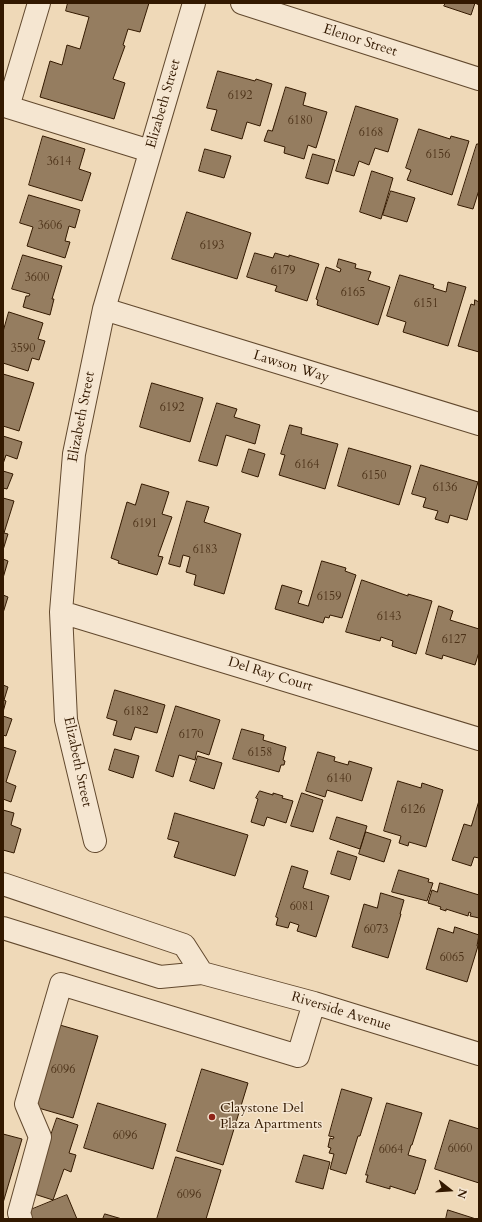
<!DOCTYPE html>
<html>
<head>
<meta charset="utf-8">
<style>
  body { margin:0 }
  #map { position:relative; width:482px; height:1222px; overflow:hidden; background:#efd9b8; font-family:Cardo,serif }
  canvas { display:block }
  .frame { position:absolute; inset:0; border:4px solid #331900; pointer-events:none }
  .north { position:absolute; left:430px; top:1170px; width:40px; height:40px; -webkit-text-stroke:3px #f5e6d1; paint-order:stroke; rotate:107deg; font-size:11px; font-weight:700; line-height:16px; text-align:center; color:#331900 }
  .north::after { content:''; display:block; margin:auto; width:14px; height:18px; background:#331900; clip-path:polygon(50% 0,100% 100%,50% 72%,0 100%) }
</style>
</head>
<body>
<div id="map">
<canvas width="482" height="1222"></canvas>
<div class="frame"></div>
<div class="north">N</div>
</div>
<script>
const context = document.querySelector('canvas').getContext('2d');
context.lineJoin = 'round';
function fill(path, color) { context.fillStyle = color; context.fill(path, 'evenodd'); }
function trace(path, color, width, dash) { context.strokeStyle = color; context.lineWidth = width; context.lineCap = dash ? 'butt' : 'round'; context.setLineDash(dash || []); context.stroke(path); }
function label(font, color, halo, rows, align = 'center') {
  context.font = font + ' Cardo,serif'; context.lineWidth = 3; context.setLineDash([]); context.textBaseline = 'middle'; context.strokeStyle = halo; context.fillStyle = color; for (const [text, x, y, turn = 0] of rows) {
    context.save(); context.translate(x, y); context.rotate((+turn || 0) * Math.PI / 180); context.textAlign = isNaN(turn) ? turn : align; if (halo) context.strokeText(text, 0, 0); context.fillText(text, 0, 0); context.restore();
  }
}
const building = new Path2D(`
  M68,3H149L140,32L128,29L123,45L125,46L113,79L125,83L114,119L40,97L50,61L62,65L67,45L80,49L89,17L66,11Z
  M446,3H479V5L475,3L471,15L444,6Z
  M218,71L255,81L256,79L272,84L260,126L247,122L242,139L211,130L217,110L207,108Z
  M286,87L306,93L303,105L327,112L316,148L308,145L304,159L284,153L285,147L264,141L268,130L272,131Z
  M356,106L398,119L388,152L375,148L369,165L359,161L354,176L336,171Z
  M419,129L450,139L451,136L469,141L452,195L407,180L411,170L406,168Z
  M43,136L85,149L79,169L91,173L82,201L29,185Z
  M477,144H479V190L473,209L458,205Z
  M205,149L231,156L224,178L199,171Z
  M313,154L335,160L328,184L306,178Z
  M372,171L393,178L381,219L360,212Z
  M391,191L415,198L407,222L383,215Z
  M29,195L80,210L75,228L69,226L65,241L70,242L65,258L27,246L33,227L20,223Z
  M187,212L251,233L237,279L172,259Z
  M255,253L273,258L275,253L289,257V255L319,264L307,301L275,291L277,286L247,277Z
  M23,255L62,266L52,299H54L50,315L23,307L26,296H29L30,294L12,289Z
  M339,259L356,264L355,268L371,272L368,280L390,287L378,325L317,305L318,300L316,299L326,267L340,272L341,269L337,267Z
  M400,275L434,285L433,288L446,292L448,282L466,287L448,346L403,332L406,322L387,316Z
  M475,300L479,302V352L458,346L471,304L474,305Z
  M9,312L43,323L38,339L45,341L39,360L32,358L28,371L3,363V332Z
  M3,374L34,383L19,431L3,426Z
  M152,383L203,398L190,442L140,427Z
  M217,403L237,409L234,417L260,425L255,444L226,435L217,466L199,461Z
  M290,425L302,428L301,434L338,444L325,489L279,475L285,455L281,454Z
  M3,436L22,442L17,459L6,455L3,464Z
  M349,448L411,466L399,505L338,486Z
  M249,449L265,454L258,477L242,472Z
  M421,465L478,482L467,520L450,515L448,523L435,519L438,511L423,507L426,498L412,494Z
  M3,471L13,474L7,489L3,488Z
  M142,484L169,492L162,514L172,517L158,556L163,557L157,575L118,563L119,561L111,558L127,502L135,505Z
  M3,498L14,501L4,533L8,534L3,550Z
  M187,501L209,507L204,522L241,534L224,594L194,585L196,575L186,572L190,557L183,555L180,567L169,564Z
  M3,559L8,561L3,578Z
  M322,561L346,568L345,571L356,575L342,618L330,615L329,618L325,617L323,623L275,609L282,585L302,591L298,603L308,606Z
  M362,580L408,596V594L432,601L416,654L392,646L393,641L381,637L380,641L346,632Z
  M3,595L8,597L3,613Z
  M439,606L453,611L450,620L479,629V652L475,665L443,655L442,659L426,654Z
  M3,685L8,687L4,700L6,701L3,712Z
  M115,690L165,705L157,733L135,727L131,740L113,735L117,721L107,718Z
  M176,706L220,720L209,755L197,751L195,760L179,755L173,777L156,771Z
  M3,716L12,719L6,736L3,735Z
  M242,729L264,735L263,740L286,747L283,760L285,761L284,765H281L279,772L233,759Z
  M3,747L16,751L6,782L16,786L11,802L3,799Z
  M115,749L139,756L133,778L109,770Z
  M318,752L335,757L334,761L348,765L349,761L372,768L362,801L327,790L325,797L306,791Z
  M198,756L222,763L214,789L190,781Z
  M398,781L421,788L422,783L443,790L426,847L409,842L408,846L399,843L401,836L384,831Z
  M260,791L273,795V793L283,796L282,798L293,801L286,823L267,817L264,826L251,822L258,799L256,798Z
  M302,793L323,800L313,832L291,826Z
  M479,801V858L474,857L471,866L452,860L464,824L471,826Z
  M3,810L14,813L11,825L21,829L14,853L3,850Z
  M175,813L248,835L235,876L174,857L179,842L168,839Z
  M337,817L367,826L360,849L330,839Z
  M366,832L391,840L384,862L359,854Z
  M338,851L357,857L350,880L331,874Z
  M292,866L308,871L303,888L329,896L316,937L297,931L299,925L290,922L288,928L276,925L278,918L276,917Z
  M399,870L429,879L428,882L433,883L427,901L392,892Z
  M440,883L479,895V918L470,916L471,913L469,912L468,916L446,909V911L440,909L441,907L428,903L432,890L437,892Z
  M381,893L404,900L400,914H401L388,958L352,947L364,904L377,908Z
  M455,927L479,935L477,946H478L467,982L426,969L438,928L453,933Z
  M53,1023L98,1036L73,1118L28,1105Z
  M202,1069L248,1083L223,1165L177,1151Z
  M342,1089L372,1098L360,1136H358L346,1174L330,1169L334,1154L329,1153L331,1148L328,1147L330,1138L333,1139L334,1137L329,1136Z
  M98,1103L166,1124L153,1169L84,1148Z
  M387,1103L422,1113L412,1145H411L408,1155L426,1160L417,1190H416L415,1194L390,1186V1189L366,1182L368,1175H366Z
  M57,1118L78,1125L69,1153L76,1155L71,1172L64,1169L53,1200L31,1193Z
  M450,1120L479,1129V1183L435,1169Z
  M3,1134L22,1139L3,1203Z
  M304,1155L330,1162L323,1189L296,1182Z
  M176,1157L221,1170L206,1219H157Z
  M67,1195L77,1219H26L23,1213Z
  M448,1210L476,1219H446Z
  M105,1214L122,1219H103Z`);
const minor = new Path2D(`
  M39,3L8,107L150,151
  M242,3L479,79
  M104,309L479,424
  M61,612L479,739
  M95,841L66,720L61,612L74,454L104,309L194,3
  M3,884L184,945L202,973
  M3,928L160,977L202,973L314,1003L479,1054
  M21,1219L19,1213L40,1137L26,1104L61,984L298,1056L314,1003`);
const markers = [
  [212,1117,4,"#8f2418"]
];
const numberNames = [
  ["6192",240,96],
  ["6180",300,121],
  ["6168",371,133],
  ["6156",438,155],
  ["3614",59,162],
  ["3606",50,226],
  ["6193",212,246],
  ["6179",283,271],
  ["3600",37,278],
  ["6165",353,293],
  ["6151",426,304],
  ["3590",23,349],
  ["6192",172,408],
  ["6164",307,465],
  ["6150",374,476],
  ["6136",445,488],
  ["6191",145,524],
  ["6183",205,550],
  ["6159",329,597],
  ["6143",389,617],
  ["6127",454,640],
  ["6182",136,712],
  ["6170",191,735],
  ["6158",260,753],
  ["6140",339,779],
  ["6126",413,810],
  ["6081",302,907],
  ["6073",376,930],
  ["6065",452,958],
  ["6096",63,1070],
  ["6096",125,1136],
  ["6060",460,1149],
  ["6064",391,1150],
  ["6096",189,1195]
];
const streetNames = [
  ["Elenor Street",360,41,18],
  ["Elizabeth Street",164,104,-74],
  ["Lawson Way",291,367,17],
  ["Elizabeth Street",82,417,-79],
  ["Del Ray Court",270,675,17],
  ["Elizabeth Street",77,762,78],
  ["Riverside Avenue",341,1012,17]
];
const poiNames = [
  ["Claystone Del",220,1109],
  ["Plaza Apartments",220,1125]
];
fill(building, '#957d60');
trace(building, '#331900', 1);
trace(minor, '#62492e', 24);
trace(minor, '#f5e6d1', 22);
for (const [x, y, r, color] of markers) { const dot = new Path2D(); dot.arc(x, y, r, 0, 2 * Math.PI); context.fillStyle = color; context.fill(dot); trace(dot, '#f5e6d1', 1.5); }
label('12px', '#4c3218', null, numberNames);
label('14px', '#331900', '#f5e6d1', streetNames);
label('14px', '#331900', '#f5e6d1', poiNames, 'left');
</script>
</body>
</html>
